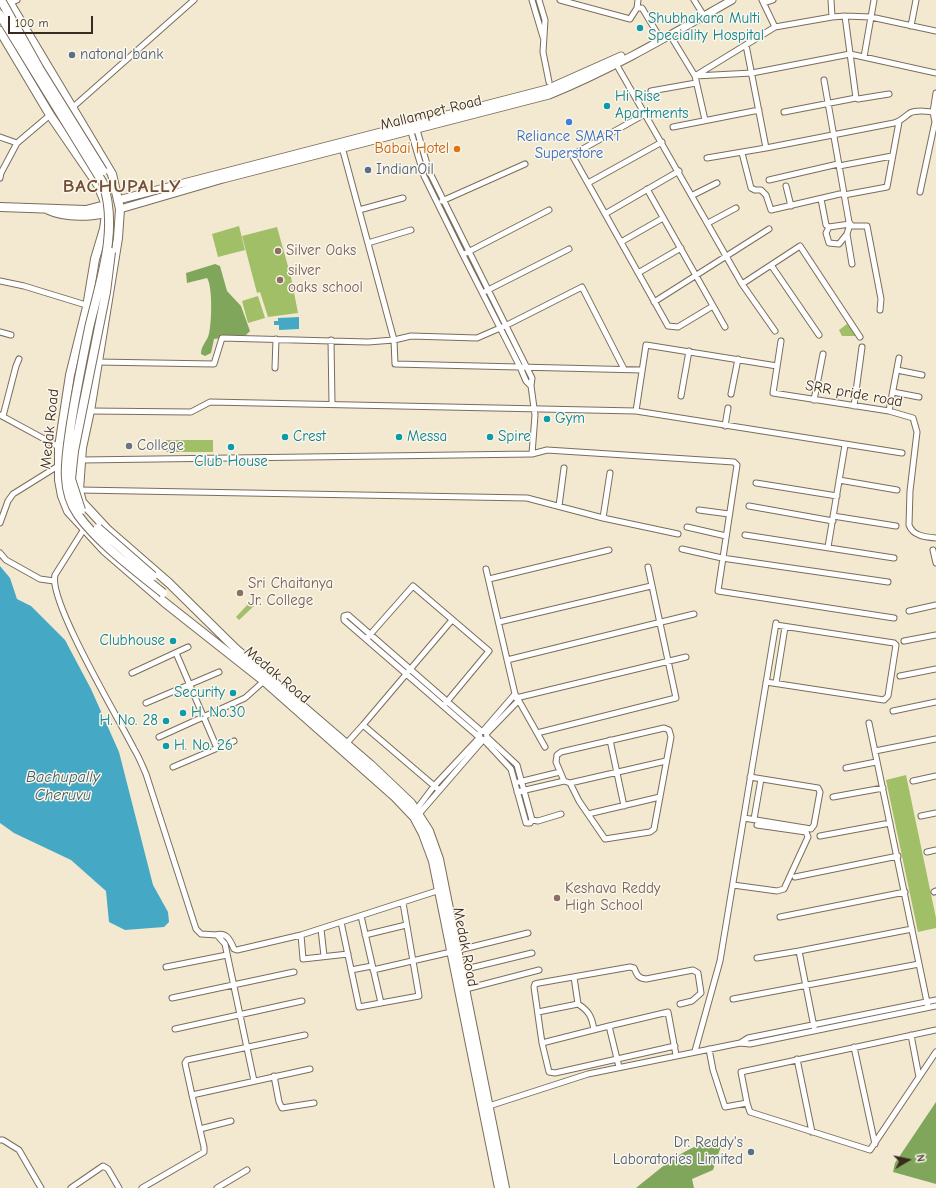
<!DOCTYPE html>
<html>
<head>
<meta charset="utf-8">
<style>
  body { margin:0 }
  #map { position:relative; width:936px; height:1188px; overflow:hidden; background:#f2e9d0; font-family:"Comic Neue",sans-serif }
  canvas { display:block }
  .north { position:absolute; left:888px; top:1140px; width:40px; height:40px; -webkit-text-stroke:3px #fbf7ec; paint-order:stroke; rotate:81deg; font-size:11px; font-weight:700; line-height:16px; text-align:center; color:#3b2a1e }
  .north::after { content:''; display:block; margin:auto; width:14px; height:18px; background:#3b2a1e; clip-path:polygon(50% 0,100% 100%,50% 72%,0 100%) }
  .scale { position:absolute; left:8px; top:16px; width:85px; height:18px; box-sizing:border-box; border:2px solid #3b2a1e; border-top:0; padding-left:5px; font-size:12px; line-height:14px; white-space:nowrap; color:#3b2a1e; -webkit-text-stroke:3px #fbf7ec; paint-order:stroke }
</style>
</head>
<body>
<div id="map">
<canvas width="936" height="1188"></canvas>
<div class="north">N</div>
<div class="scale">100 m</div>
</div>
<script>
const context = document.querySelector('canvas').getContext('2d');
context.lineJoin = 'round';
function fill(path, color) { context.fillStyle = color; context.fill(path, 'evenodd'); }
function trace(path, color, width, dash) { context.strokeStyle = color; context.lineWidth = width; context.lineCap = dash ? 'butt' : 'round'; context.setLineDash(dash || []); context.stroke(path); }
function label(font, color, halo, rows, align = 'center') {
  context.font = font + ' "Comic Neue",sans-serif'; context.lineWidth = 3; context.setLineDash([]); context.textBaseline = 'middle'; context.strokeStyle = halo; context.fillStyle = color; for (const [text, x, y, turn = 0] of rows) {
    context.save(); context.translate(x, y); context.rotate((+turn || 0) * Math.PI / 180); context.textAlign = isNaN(turn) ? turn : align; if (halo) context.strokeText(text, 0, 0); context.fillText(text, 0, 0); context.restore();
  }
}
const green = new Path2D(`
  M239,226L245,250L218,257L212,234Z
  M277,227L291,277L298,313L268,317L260,292L257,293L242,236Z
  M258,296L265,318L248,323L242,301Z
  M847,324L857,336H842L839,330Z
  M166,440H213V452H166Z
  M250,602L254,606L239,620L236,617Z
  M906,775L936,918V928L918,932L886,780Z`);
const forest = new Path2D(`
  M215,264L220,266L227,291L241,306L250,331L246,335L214,339L211,353L205,356L201,354C201,347 205,343 208,337C212,328 213,286 207,278L187,283L186,273Z
  M936,1102V1184L893,1172L895,1163Z
  M723,1140L713,1170L692,1179L694,1188H636C664,1166 686,1143 723,1140Z`);
const water = new Path2D(`
  M299,317V329L279,330V325H274V321H278V318Z
  M0,566L10,578L17,599L31,606L65,640L91,689L119,752L153,885L168,912L169,922L164,927L125,930L109,922L106,891L71,860L14,833L0,823Z`);
const street = new Path2D(`
  M532,0L543,37
  M539,0L545,20L543,52L549,82
  M560,0L630,19L637,8H642L659,36
  M694,0L704,16
  M762,0L775,27
  M831,0L832,17L845,16L856,98L858,99L889,94
  M10,3L17,0
  M764,3L773,0
  M637,8L638,0
  M845,16L871,17L936,31
  M911,26L916,0
  M670,35L695,76L775,27L832,17
  M746,45L766,148L894,123C901,121 904,117 910,113C916,110 929,111 936,113
  M864,57L874,0
  M615,62L742,284L775,331
  M824,80L849,222L852,226H867L881,299L880,310
  M651,91L696,83
  M72,108L194,0
  M784,112L856,98
  M645,114L572,155L668,326L678,327L713,306
  M705,120L695,76L752,73L850,54L936,73
  M673,127L759,110
  M417,130L429,171L532,378L531,386L535,415L532,454
  M411,132L424,176L463,255L520,367L526,381L531,386
  M0,137L17,143
  M342,147L394,340L395,364L642,370
  M742,153L751,188L755,190H761L766,195L771,210L844,193
  M707,158L766,148
  M839,166L892,156
  M0,178L1,173L17,143L50,115
  M769,180L838,164
  M588,183L662,142
  M786,186L791,206
  M647,189L725,327
  M920,192L935,122L933,112L936,93
  M693,195L717,183
  M844,195L887,187L899,122
  M821,199L826,225L829,227L850,224L847,234L852,264
  M442,201L525,164
  M359,210L403,198
  M605,214L679,171
  M708,223L736,208
  M829,227L826,233L829,243L839,244L847,234
  M621,242L663,218
  M368,243L411,230
  M466,253L549,210
  M771,265L819,335
  M638,273L681,248
  M0,281L24,286L86,305
  M742,284L800,246L860,337
  M486,291L569,249
  M654,302L769,229
  M0,332L11,335
  M331,340L332,404
  M781,341L773,393L889,411L913,418L917,432L910,491L909,525C913,536 925,537 936,538
  M97,362L214,364L222,338L368,342L394,340L411,336L477,338L507,325L582,287L624,369
  M275,368L276,339
  M897,370L922,375
  M893,392L919,397
  M731,394L738,359
  M681,396L689,351
  M814,400L823,354
  M854,406L862,347
  M90,411L191,412L210,402L636,411L902,453
  M636,411L646,345L777,366
  M889,411L899,358
  M0,415L59,447
  M3,416L16,366L19,359
  M725,426L728,408
  M81,460L532,454L547,450L734,462L737,465L718,591L894,618
  M839,480L897,490
  M756,483L837,496
  M79,490L527,498L603,518L678,534
  M559,506L564,468
  M749,506L833,521
  M699,510L729,514
  M833,516L896,526
  M603,518L610,473
  M0,523L8,501L13,494L58,466
  M687,527L726,536
  M84,529L55,575C48,601 119,719 134,749C139,757 142,765 146,774L196,929L201,934L217,935L225,944L254,1081
  M745,535L894,558
  M828,547L845,445
  M682,549L722,558L888,582
  M933,550L936,563
  M0,553L6,560L40,579L54,581
  M486,569L515,694L545,747
  M489,579L609,550
  M909,611L936,605
  M499,622L651,586
  M368,637L413,586L489,651L445,704
  M904,641L936,635
  M176,653L217,748
  M507,660L694,614
  M132,673L188,647
  M900,676L936,669
  M766,682L884,700L888,696L896,645L894,643L776,625
  M776,683L785,627
  M516,698L686,657
  M146,703L219,672
  M893,711L936,702
  M869,723L928,1007
  M483,731L515,694
  M487,733L518,701
  M537,733L676,698L648,567
  M159,737L245,698L264,681
  M479,737L344,620V616L348,615L481,731
  M487,737L486,739L481,740L479,734L482,731L486,732L487,737L517,765L532,820
  M484,740L511,769L526,823H530L532,820
  M610,740L624,806
  M346,744L363,725
  M875,751L936,739
  M173,767L234,741
  M846,768L876,762
  M913,781L936,776
  M519,782L560,772
  M570,783L666,761
  M439,790L363,725L452,620
  M517,792L564,781L570,783L579,801L605,839L650,832L654,829L671,737L669,730L664,728L561,752L557,755L556,762L564,781
  M833,797L883,788
  M416,810L434,786L479,738
  M419,814L483,740
  M588,814L660,797
  M921,816L936,813
  M744,818L811,829L814,825L820,792L818,788L750,777
  M754,819L761,779
  M532,820L538,821L561,814
  M820,836L890,823
  M927,852L936,850
  M795,877L898,856
  M733,885L777,891L784,889L808,837L806,832L757,825
  M934,892L936,891
  M361,916L381,1003
  M780,917L905,892
  M341,922L359,1007L419,996L403,903
  M321,929L324,956
  M216,935C227,932 230,940 234,949L237,950L301,935L440,890
  M301,935L303,959L348,954
  M365,935L406,925
  M459,950L528,933
  M799,951L912,929
  M757,958L799,951L814,1027
  M166,967L227,955
  M351,970L372,966
  M373,970L451,952
  M462,970L532,953
  M574,977L578,1004C589,1011 592,1017 594,1030
  M466,989L539,970
  M172,998L294,972
  M733,999L919,964
  M538,1012L578,1004
  M609,1026L542,1043L549,1072L555,1073L675,1046
  M175,1029L302,1001
  M911,1035L919,1077
  M542,1043L534,987L535,984L539,983L630,967L634,968C637,975 638,978 646,979L693,970L698,973L701,993L692,1001L680,1004
  M740,1043L748,1038L936,1000
  M854,1047L875,1144
  M709,1049L713,1070L725,1107L747,1103L741,1072L936,1030
  M695,1051L720,961L776,623
  M797,1059L812,1132
  M619,1067L609,1026L668,1012L676,1055
  M274,1076L279,1102L282,1108L314,1103
  M192,1095L185,1063L187,1060L305,1035
  M747,1103L750,1112L870,1150L936,1052
  M489,1106L588,1074L740,1043L750,1044L936,1006
  M200,1129L231,1121
  M0,1140H3L19,1150L41,1188
  M71,1188L103,1166L108,1169L119,1188
  M142,1188L204,1152V1147L192,1095L310,1069
  M217,1188L247,1170`);
const secondary = new Path2D(`
  M118,200L547,89L621,56
  M120,209L223,179L549,95C613,69 672,34 732,0`);
const primary = new Path2D(`
  M8,0L112,174L120,209L118,238L90,411L82,448L79,490L82,502L107,529L169,583L236,649L371,765L411,803L429,831L439,859L505,1188
  M0,31L50,115L98,185L104,200
  M0,207L86,210L105,205
  M46,209C65,218 86,217 106,213
  M106,214L104,229L95,259L87,307L70,375L59,447V480L62,496L68,511L105,551L164,602L264,681L395,797L414,817L423,834L433,861L499,1188`);
const primaryBridge = new Path2D(`
  M1,0L39,68L103,171
  M0,15L103,183C119,230 100,281 89,328C82,362 75,396 70,430C66,458 60,490 78,515C98,543 136,571 163,593
  M81,510L71,479L74,451L106,292L111,252
  M98,528L153,576`);
const markers = [
  [640,28,4,"#0f9aa8"],
  [72,55,4,"#5c6f8a"],
  [607,106,4,"#0f9aa8"],
  [569,122,4,"#3f7fe0"],
  [457,149,4,"#e8710a"],
  [368,170,4,"#5c6f8a"],
  [278,251,4,"#8d6e63"],
  [280,280,4,"#8d6e63"],
  [547,419,4,"#0f9aa8"],
  [285,437,4,"#0f9aa8"],
  [399,437,4,"#0f9aa8"],
  [490,437,4,"#0f9aa8"],
  [129,446,4,"#6b7280"],
  [231,447,4,"#0f9aa8"],
  [240,593,4,"#8d6e63"],
  [173,641,4,"#0f9aa8"],
  [233,693,4,"#0f9aa8"],
  [183,713,4,"#0f9aa8"],
  [166,721,4,"#0f9aa8"],
  [166,746,4,"#0f9aa8"],
  [557,898,4,"#8d6e63"],
  [751,1152,4,"#5c6f8a"]
];
const cultureNames = [
  ["Shubhakara Multi",648,19],
  ["Speciality Hospital",648,36],
  ["Hi Rise",615,97],
  ["Apartments",615,114],
  ["Gym",555,419],
  ["Crest",293,437],
  ["Messa",407,437],
  ["Spire",498,437],
  ["Club House",231,462,"center"],
  ["Clubhouse",165,641,"right"],
  ["Security",225,693,"right"],
  ["H. No.30",191,713],
  ["H. No. 28",158,721,"right"],
  ["H. No. 26",174,746]
];
const serviceNames = [
  ["natonal bank",80,55],
  ["IndianOil",376,170],
  ["Dr. Reddy's",743,1143,"right"],
  ["Laboratories Limited",743,1160,"right"]
];
const streetNames = [
  ["Mallampet Road",431,113,-14],
  ["SRR pride road",854,394,10],
  ["Medak Road",50,429,-84],
  ["Medak Road",277,675,40],
  ["Medak Road",465,947,79]
];
const shopNames = [
  ["Reliance SMART",569,137],
  ["Superstore",569,154]
];
const foodNames = [
  ["Babai Hotel",449,149]
];
const educationNames = [
  ["Silver Oaks",286,251],
  ["silver",288,271],
  ["oaks school",288,288],
  ["Sri Chaitanya",248,584],
  ["Jr. College",248,601],
  ["Keshava Reddy",565,889],
  ["High School",565,906]
];
const worshipNames = [
  ["College",137,446]
];
const waterNames = [
  ["Bachupally",63,777],
  ["Cheruvu",63,795]
];
const districtNames = [
  ["BACHUPALLY",122,187]
];
fill(green, '#a0bf67');
fill(forest, '#80a65c');
fill(water, '#45a8c5');
trace(street, '#7b6d5c', 7);
trace(secondary, '#7b6d5c', 9);
trace(primary, '#7b6d5c', 10);
trace(street, '#fff', 5);
trace(secondary, '#fff', 7);
trace(primary, '#fff', 8);
trace(primaryBridge, '#7b6d5c', 10, []);
trace(primaryBridge, '#fff', 8);
for (const [x, y, r, color] of markers) { const dot = new Path2D(); dot.arc(x, y, r, 0, 2 * Math.PI); context.fillStyle = color; context.fill(dot); trace(dot, '#fbf7ec', 1.5); }
label('15px', '#0d838f', '#fbf7ec', cultureNames, 'left');
label('15px', '#4e5e75', '#fbf7ec', serviceNames, 'left');
label('15px', '#3b2a1e', '#fbf7ec', streetNames);
label('15px', '#366cbe', '#fbf7ec', shopNames);
label('15px', '#c56008', '#fbf7ec', foodNames, 'right');
label('15px', '#785e54', '#fbf7ec', educationNames, 'left');
label('15px', '#5b616d', '#fbf7ec', worshipNames, 'left');
label('italic 16px', '#3f5c61', '#fbf7ec', waterNames);
context.letterSpacing = '1px';
label('bold 19px', '#724f36', '#fbf7ec', districtNames);
context.letterSpacing = '0px';
</script>
</body>
</html>
